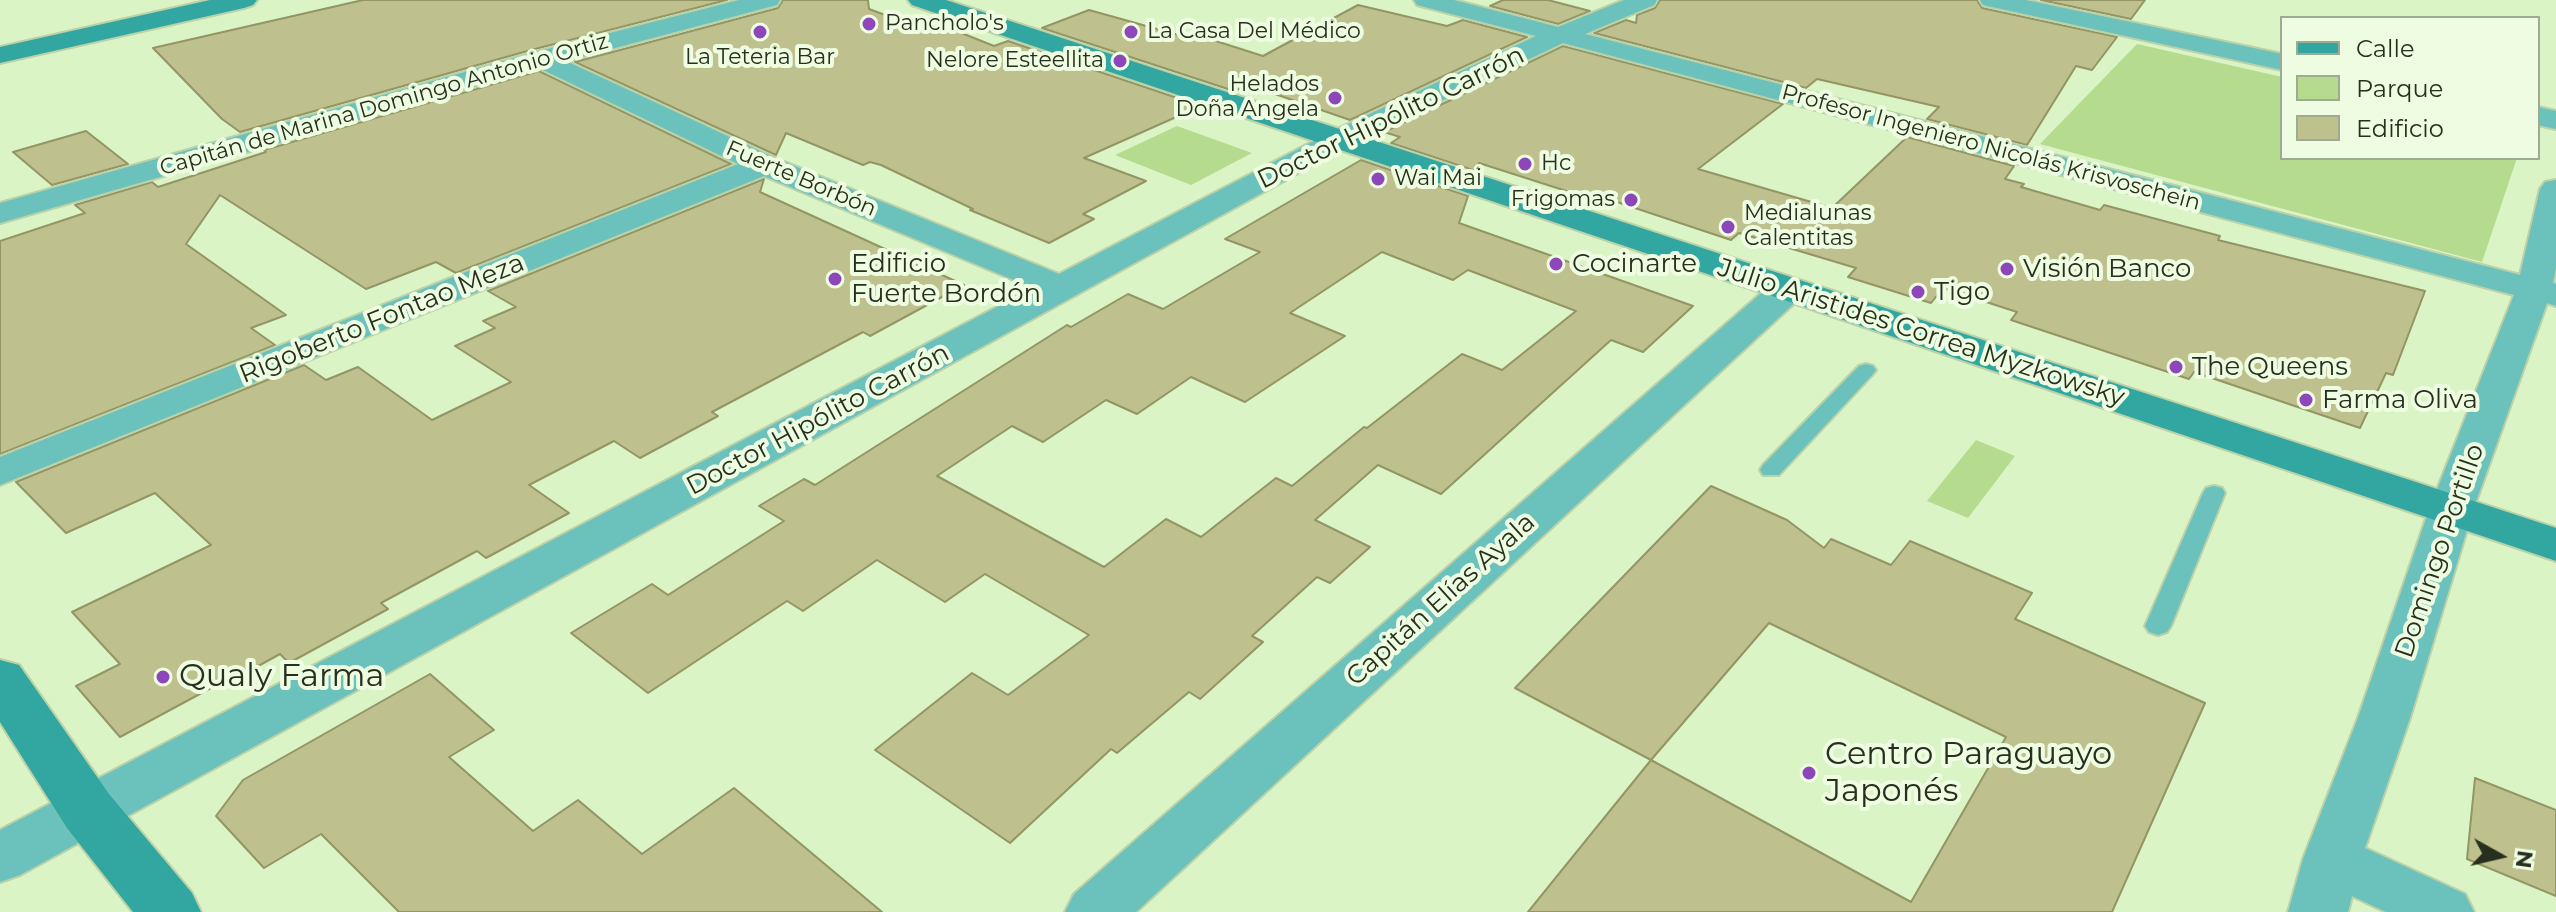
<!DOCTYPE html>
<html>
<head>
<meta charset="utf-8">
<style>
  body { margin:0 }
  #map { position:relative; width:2556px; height:912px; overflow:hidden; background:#dbf4c5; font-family:Montserrat,sans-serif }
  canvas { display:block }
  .legend { position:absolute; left:2280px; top:16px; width:260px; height:144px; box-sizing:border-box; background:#eefde1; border:2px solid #9eab93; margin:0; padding:10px 14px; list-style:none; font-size:24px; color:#27301e }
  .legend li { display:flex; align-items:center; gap:16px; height:40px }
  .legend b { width:40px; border:2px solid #9eab93 }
  .north { position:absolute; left:2460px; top:816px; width:80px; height:80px; -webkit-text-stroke:6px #eefde1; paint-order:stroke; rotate:98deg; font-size:22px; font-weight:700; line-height:32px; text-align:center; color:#27301e }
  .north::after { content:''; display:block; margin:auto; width:28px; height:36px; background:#27301e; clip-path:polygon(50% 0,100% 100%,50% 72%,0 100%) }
</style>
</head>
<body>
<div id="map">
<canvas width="2556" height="912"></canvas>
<ul class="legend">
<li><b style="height:10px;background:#32a7a1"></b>Calle</li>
<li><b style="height:22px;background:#b5db8e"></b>Parque</li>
<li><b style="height:22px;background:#bec08e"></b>Edificio</li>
</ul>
<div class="north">N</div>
</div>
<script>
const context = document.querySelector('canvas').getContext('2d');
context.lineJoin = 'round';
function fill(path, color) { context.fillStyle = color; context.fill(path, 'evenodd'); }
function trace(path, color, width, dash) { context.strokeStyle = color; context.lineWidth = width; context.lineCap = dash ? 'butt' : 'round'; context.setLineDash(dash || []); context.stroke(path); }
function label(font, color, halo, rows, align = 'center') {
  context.font = font + ' Montserrat,sans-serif'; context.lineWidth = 8; context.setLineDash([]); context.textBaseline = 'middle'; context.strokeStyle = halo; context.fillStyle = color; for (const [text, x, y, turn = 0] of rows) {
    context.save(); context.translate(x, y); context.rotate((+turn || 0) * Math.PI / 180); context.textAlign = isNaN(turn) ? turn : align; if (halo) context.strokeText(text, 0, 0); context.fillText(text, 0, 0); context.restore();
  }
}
const green = new Path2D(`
  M2137,44L2282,77V158H2517L2482,262L2040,144Z
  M1177,126L1252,153L1191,185L1115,155Z
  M1976,440L2015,456L1968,518L1927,501Z`);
const building = new Path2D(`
  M363,0H727L531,50L240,132L222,119L153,48Z
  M783,0H868L869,9L929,31L944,26L994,46L1008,41L1201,106L1084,158L1146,181L1083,214L1094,219L1049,243L970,210L973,209L881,165L870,162L863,165L786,133L776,155L575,62L778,8Z
  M1503,0H1548L1590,11L1558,24L1490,6Z
  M1660,0H1977L1982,8L2117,37L2092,70L2076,66L2027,145L1927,119L1939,107L1817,79L1806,88L1594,33L1626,20L1636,23L1637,15L1655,8Z
  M2041,0H2145L2131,19Z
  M1358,5L1447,26L1463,20L1527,37L1350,120L1249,85L1234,91L1042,28L1089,10L1193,39L1200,36L1263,56Z
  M1563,46L1783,104L1698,169L1832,208L1907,137L2014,166L2005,179L2024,184L2021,187L2100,210L2104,205L2220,236L2218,240L2425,291L2393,375L2386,373L2360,428L2194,372L2189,379L2011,320L2017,312L1943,288L1931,303L1848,277L1856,268L1739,233L1731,240L1587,192L1582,196L1479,163L1476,171L1391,143L1400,137L1384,132Z
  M539,71L731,164L456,273L436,262L366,289L220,195L186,244L286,315L251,328L275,345L0,454V241L85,213L75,205L152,182L158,187L266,152L264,150Z
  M86,131L128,164L52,185L13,152Z
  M1361,160L1468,196L1459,223L1693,306L1643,352L1611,340L1441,494L1378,465L1315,520L1370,547L1330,583L1317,577L1252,636L1263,642L1200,699L1189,692L1117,753L1111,749L1010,843L875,750L972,673L1008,695L1089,635L985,574L945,602L877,560L803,611L787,601L648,693L571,633L652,584L668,595L784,521L759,506L804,479L815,485L1067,325L1071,327L1128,294L1163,309L1260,252L1225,239ZM1382,252L1453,280L1468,270L1576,311L1502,370L1462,354L1367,428L1364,427L1292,486L1276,478L1201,537L1166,519L1104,567L937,476L1012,426L1043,442L1106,400L1137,414L1191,377L1245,402L1345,336L1290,313Z
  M764,179L760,192L964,285L870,336L863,332L712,412L718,416L640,458L614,441L529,485L569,513L486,558L477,551L381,603L388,609L289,663L280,654L251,670L248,668L120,737L76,686L120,664L72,612L211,545L155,493L66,533L16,482L304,365L326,380L358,367L432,420L511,382L455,346L495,328L483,321L516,307L488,291Z
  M1711,486L1787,520L1824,548L1831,539L1891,565L1910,541L2032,593L2015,619L2205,703L2112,912H1528L1651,760L1515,688ZM1769,623L2006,737L1911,902L1651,760Z
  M430,674L494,730L449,757L533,831L578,800L642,854L734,788L882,912H399L321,834L264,868L216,816L243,780Z
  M2475,778L2556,810V896L2467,859Z`);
const service = new Path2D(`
  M1866,364L1873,366L1876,370L1873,374L1779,475H1763L1760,470L1763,465L1859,366Z
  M2214,486L2222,488L2225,493L2171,626L2167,632L2158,635L2149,632L2145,626L2203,493L2206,488Z`);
const minor = new Path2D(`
  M739,0H780L777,5L566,61L775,158L1059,274L1331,132L1536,36L1417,5L1414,0H1454L1558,27L1624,0H1657L1654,5L1585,34L2520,275L2540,189L2545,182L2556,180V268L2553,283L2556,284V306L2547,303L2473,510L2410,718L2365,848L2465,894L2474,912H2386L2352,896L2348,912H2288L2303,859L2358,718L2429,510L2514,295L1563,43L1351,144L20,875L0,882V830L1033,288L764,176L0,485V457L738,164L539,68L0,223V203L532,53Z
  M1980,0H2026L2282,54V70L1992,7L1983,5Z
  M2538,107L2556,111V129L2538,125Z
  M1788,278L1801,281L1806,289L1801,297L1136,912H1065L1074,894L1775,281Z`);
const secondary = new Path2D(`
  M210,0H257L253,5L244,8L0,63V47Z
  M908,0H946L2556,528V561L912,5Z
  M0,660L19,665L109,794L192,893L201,912H133L67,828L0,722Z`);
const markers = [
  [869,24,8,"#8e47ba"],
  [760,32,8,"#8e47ba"],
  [1131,32,8,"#8e47ba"],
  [1120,61,8,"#8e47ba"],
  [1335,98,8,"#8e47ba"],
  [1525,164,8,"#8e47ba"],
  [1378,179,8,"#8e47ba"],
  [1631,200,8,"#8e47ba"],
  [1728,227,8,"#8e47ba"],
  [1556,264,8,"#8e47ba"],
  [2007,269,8,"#8e47ba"],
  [835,279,8,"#8e47ba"],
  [1918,292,8,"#8e47ba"],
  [2176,367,8,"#8e47ba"],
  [2306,400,8,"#8e47ba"],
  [163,677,8,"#8e47ba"],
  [1809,773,8,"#8e47ba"]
];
const farPoinames = [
  ["Pancholo's",885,24],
  ["La Casa Del Médico",1147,32],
  ["La Teteria Bar",760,58,"center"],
  ["Nelore Esteellita",1104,61,"right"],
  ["Helados",1319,85,"right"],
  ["Doña Angela",1319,110,"right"],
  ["Hc",1541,164],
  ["Wai Mai",1394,179],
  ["Frigomas",1615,200,"right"],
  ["Medialunas",1744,214],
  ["Calentitas",1744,239]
];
const farStreetnames = [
  ["Capitán de Marina Domingo Antonio Ortiz",384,105,-16],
  ["Profesor Ingeniero Nicolás Krisvoschein",1991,148,15],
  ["Fuerte Borbón",801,179,23]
];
const streetNames = [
  ["Doctor Hipólito Carrón",1391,118,-26],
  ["Rigoberto Fontao Meza",382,319,-22],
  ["Julio Aristides Correa Myzkowsky",1921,333,18],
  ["Doctor Hipólito Carrón",818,420,-28],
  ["Domingo Portillo",2440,551,-71],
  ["Capitán Elías Ayala",1441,600,-42]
];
const poiNames = [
  ["Edificio",851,264],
  ["Fuerte Bordón",851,294],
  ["Cocinarte",1572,264],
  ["Visión Banco",2023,269],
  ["Tigo",1934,292],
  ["The Queens",2192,367],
  ["Farma Oliva",2322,400]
];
const nearPoinames = [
  ["Qualy Farma",179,677],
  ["Centro Paraguayo",1825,755],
  ["Japonés",1825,792]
];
fill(green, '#b5db8e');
fill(building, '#bec08e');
trace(building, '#939564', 2);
trace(service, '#bbd1a7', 4);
trace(minor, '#bbd1a7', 4);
trace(secondary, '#bbd1a7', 4);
fill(service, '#6bc1bc');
fill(minor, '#6bc1bc');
fill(secondary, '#32a7a1');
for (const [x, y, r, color] of markers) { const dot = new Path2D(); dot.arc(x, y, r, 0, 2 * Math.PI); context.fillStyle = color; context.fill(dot); trace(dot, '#eefde1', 3); }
label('22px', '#27301e', '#eefde1', farPoinames, 'left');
label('22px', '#27301e', '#eefde1', farStreetnames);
label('26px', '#27301e', '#eefde1', streetNames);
label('26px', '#27301e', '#eefde1', poiNames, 'left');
label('32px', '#27301e', '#eefde1', nearPoinames, 'left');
</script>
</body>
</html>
